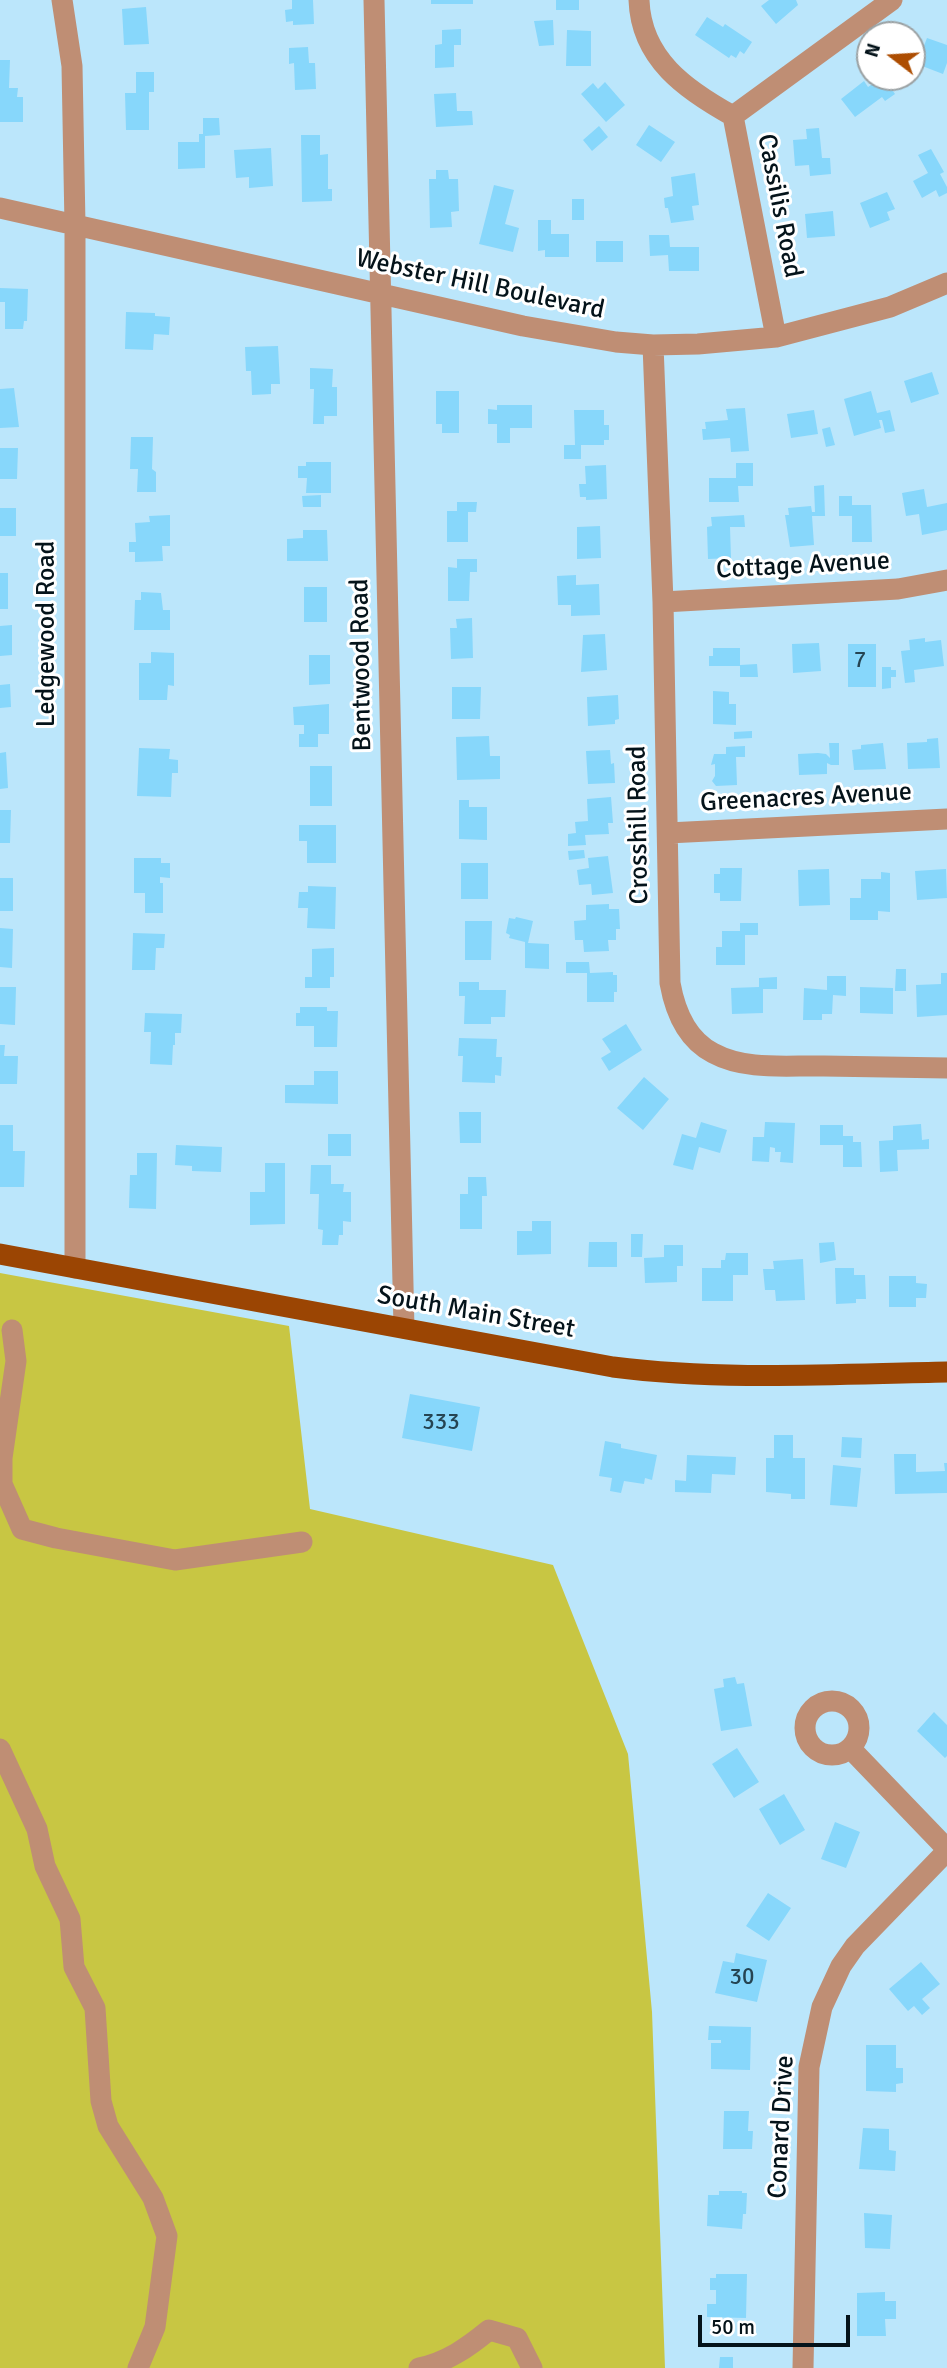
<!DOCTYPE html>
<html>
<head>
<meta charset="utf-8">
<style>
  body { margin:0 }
  #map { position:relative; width:947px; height:2368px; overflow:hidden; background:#bbe6fb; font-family:Signika,sans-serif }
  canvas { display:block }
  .north { position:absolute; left:856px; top:21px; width:70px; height:70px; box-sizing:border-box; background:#fff; border:2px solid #9ba1a3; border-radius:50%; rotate:287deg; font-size:19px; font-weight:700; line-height:28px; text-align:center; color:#04131a }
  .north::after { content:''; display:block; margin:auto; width:24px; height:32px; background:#ad4d01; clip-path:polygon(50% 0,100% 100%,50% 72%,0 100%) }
  .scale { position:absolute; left:698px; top:2315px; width:152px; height:32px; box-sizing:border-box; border:4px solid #04131a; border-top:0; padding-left:9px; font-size:21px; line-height:24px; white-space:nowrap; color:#04131a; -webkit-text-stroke:5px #fff; paint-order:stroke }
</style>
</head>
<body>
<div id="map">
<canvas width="947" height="2368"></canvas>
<div class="north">N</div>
<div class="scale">50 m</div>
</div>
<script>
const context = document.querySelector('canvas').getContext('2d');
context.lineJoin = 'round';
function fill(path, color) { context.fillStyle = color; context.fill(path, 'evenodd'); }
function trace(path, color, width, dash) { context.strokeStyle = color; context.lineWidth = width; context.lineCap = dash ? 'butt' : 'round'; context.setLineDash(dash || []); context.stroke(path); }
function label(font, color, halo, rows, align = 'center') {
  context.font = font + ' Signika,sans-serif'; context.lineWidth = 6; context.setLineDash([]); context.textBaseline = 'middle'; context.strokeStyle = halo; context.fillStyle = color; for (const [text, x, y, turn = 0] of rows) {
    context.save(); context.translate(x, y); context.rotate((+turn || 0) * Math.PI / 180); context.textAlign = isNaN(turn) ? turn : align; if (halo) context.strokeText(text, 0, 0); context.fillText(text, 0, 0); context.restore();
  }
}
const green = new Path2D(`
  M0,1273L289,1326L310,1509L553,1565L628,1754L652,2012L665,2368H0Z`);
const building = new Path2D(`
  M292,0H313L314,24L293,25V21L286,22L285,10L292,9Z
  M431,0H473V4H431Z
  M556,0H579V10H556Z
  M769,0H796L798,5L776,24L761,6Z
  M146,7L149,44L124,45L122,9Z
  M707,17L723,27L725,24L752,42L744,54L740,51L736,58L731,55L729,58L695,35Z
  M553,20L554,45L539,46L534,21Z
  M461,29V45H454V67L435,68V45L442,44V30Z
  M567,30L591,31V66H566Z
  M927,38L947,45V63L943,74L917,64Z
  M308,47L309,63H315L316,89L295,90L294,63L289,64V48Z
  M0,60H10L9,88H18L17,97H23V122H0Z
  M136,72H154V92H149V130H126L125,93H136Z
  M883,77L895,94L885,101L882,97L855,117L841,99L864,81L868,87Z
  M605,82L625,105L606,122L581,94L593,83L598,89Z
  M456,93L457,111H472L473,125L436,127L434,94Z
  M203,118H219L220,135L205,136V168L178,169V142H199V134H203Z
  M649,125L675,142L661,162L636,145Z
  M599,126L608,137L592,151L583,140Z
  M819,128L822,158H830L831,174L810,176L809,165L795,166L793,140L807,139L806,129Z
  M301,135H320V155L328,154V189H332V201L302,202Z
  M271,148L273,186L249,188V177L236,178L234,150Z
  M931,149L944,172L940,174L947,187V193L939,197L936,190L922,198L913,181L928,173L918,155Z
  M436,170H448L449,179H458L459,211L451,212L452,227L430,228L429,179H436Z
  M695,173L699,205L692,206L694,220L671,223L668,208H665L664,198L673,196L671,177Z
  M494,185L514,190L505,224L519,228L513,252L479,244Z
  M887,192L895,209L887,212L890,220L870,228L860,203Z
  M572,199H584V220H572Z
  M833,211L835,236L807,238L805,214Z
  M538,220H551V234H569V257H545V250L538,251Z
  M649,235H669L670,247H699V271H669L668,255L650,256Z
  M596,241H623V262H596Z
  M0,288L28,289L27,321H24L23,329H5V302H0Z
  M126,312L155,313V316L170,317L169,335L154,334L153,350L125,349Z
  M278,346L280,384H271V394L252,395L251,371H246L245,347Z
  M310,368L333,369L332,387H337V416H324V424H313L314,389H310Z
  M932,372L939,394L911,403L904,381Z
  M14,388L19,427L0,428V389Z
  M436,391H459V433H442V424H436Z
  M871,391L877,413L890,410L895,431L885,433L882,420H879L881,428L854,436L844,399Z
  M497,405H532V428H510V443H497V424H488V409L497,410Z
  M745,408L749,451L731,452L730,438L703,440L702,429H706L705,422L728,420L726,409Z
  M574,410H604V425H609V440H604V445H581V459H564V445H575Z
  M814,410L818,434L791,438L787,414Z
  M830,427L835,445L826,447L822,429Z
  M131,437H153L152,469L156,472V492H137L138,469H130Z
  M0,448H18L17,479H0Z
  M306,462H331V493H306L307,478H298V466H306Z
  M736,463H753V486H738L739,502H709V478H736Z
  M606,465L607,499L586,500V497H580L579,484H586L585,466Z
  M824,485L825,516H812L814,545L790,547L785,515H789L788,508L811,506L812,512H815L814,486Z
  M924,489L927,507L947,503V530L922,535L919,514L906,516L902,493Z
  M321,495V507H303L302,496Z
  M839,496H852V505H871L872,542H852V516H839Z
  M457,502H477L476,512H468V542H447V511H457Z
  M0,508H16V536H0Z
  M170,515V546H162L163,561L135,562V552H129V542H136L135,523L150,522L149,516Z
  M744,515L745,527H730L731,558L708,559L707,527L712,526L711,517Z
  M600,526L601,558L577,559V527Z
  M303,530H327L328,561H287V539L303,538Z
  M457,559H477V572H470L469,601H448V567L457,568Z
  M0,573H8V609H0Z
  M576,575V585L599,584L600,615L571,616V605H558L557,576Z
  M304,587H327V622H304Z
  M141,592L161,593L163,610H170V630H134L135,600H141Z
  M472,618L473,658L451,659L450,628H457L456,619Z
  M12,625V655L0,656V626Z
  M605,634L607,670L581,672L583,635Z
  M925,638V642L941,640L944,666L914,670L915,682L905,683L901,651L910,650L909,640Z
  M819,643L821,671L793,673L792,644Z
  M848,644H876V687H848Z
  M713,648H740V665L757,664L758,677H740V666H709V656H713Z
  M151,652L174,653V686L168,685L167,700H139V663H151Z
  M309,655H330V684L309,685Z
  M882,667H891V670H896V677H891V688L882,689Z
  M10,684L11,707L0,708V685Z
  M452,687H481L480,719H452Z
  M713,691L729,692V704H736V725L713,724Z
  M618,695L619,719L615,720V724L588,726L587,697Z
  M329,704V734H318V747H299V734H304V725H294L293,707Z
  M752,731V738L734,739V732Z
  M489,736L490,756H500V779L457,780L456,737Z
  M938,738L940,768L908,769L907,743L927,742V739Z
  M829,743H839V765H831L827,763V774L799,775L798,754L818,753L826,754L830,758Z
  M883,743L886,769L854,770L852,750L861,749V745Z
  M745,746V757H736L737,785L716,786L712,781L715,776V764L711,765L714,754H726V747Z
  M139,748L170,749L169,759L178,760V773H172L171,797L137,796Z
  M610,750L611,764L614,763L615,783L588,784L586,751Z
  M6,752L8,788L0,789V753Z
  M310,766H332V806H310Z
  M611,797L613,823H608L609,834L585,835L586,845L568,846V834L576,833L575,822L588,821L587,799Z
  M459,800H469V807H487V840L459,839Z
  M0,810H11L10,843H0Z
  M299,825H336V863H307V841H299Z
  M584,850L585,858L569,860L568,851Z
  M608,856L613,893L592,895L591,884L579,885L577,870L589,868L588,858Z
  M134,858H161V863H170V878L160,877V883H163V913H145V893H134Z
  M461,863H488V899H461Z
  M720,868H742L741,901H720V893H714V874H720Z
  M829,869L830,905L799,906L798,870Z
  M946,869L947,898L917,900L915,871Z
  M881,872L890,873V912L878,911V920H850V898H861V879H881Z
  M0,878H13V911H0Z
  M308,886L336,887L335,929L307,928L308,908H298L299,892H308Z
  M609,904V909H619L620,929H616V940H608L609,951L584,952L583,940H575L574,921L586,920V905Z
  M516,917L533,921L528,943L549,944V969L525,968V942L509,938L510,935L506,933L509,918L515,919Z
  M465,921H492L491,960H465Z
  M740,923H758V935H745V965H716V947H722V931H740Z
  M0,928L13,929L12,968L0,967Z
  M133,933L165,934L164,948H156L155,970H132Z
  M334,948V977H330V988H305V977H312V949Z
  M566,962H589L590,973L613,972V975H617V992H614V1002H587V973H566Z
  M896,969H906V991H895Z
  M941,973H947V1015L917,1017L916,985L941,984Z
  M827,976H846V996L833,995L832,1014H822V1020H803L804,988L827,990Z
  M777,977V989H763V1013L732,1014L731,988L759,987V978Z
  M459,982H479V990H506L505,1017H491V1024H464L465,996H459Z
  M0,987H16L15,1025L0,1024Z
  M860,987L893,988V1014L860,1013Z
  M300,1007H327V1011H338L337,1047H314V1026H296V1013H300Z
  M145,1013L182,1014L181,1033H175V1045H173L172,1065L150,1064L151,1032H144Z
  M626,1024L642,1050L609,1071L601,1058L611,1052L602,1039Z
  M459,1038L497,1039L496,1057H502L501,1076L495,1075V1083L462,1082L463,1056H458Z
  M0,1045H5L4,1056H18L17,1084H0Z
  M314,1071H338V1104L285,1103V1085H314Z
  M644,1077L669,1099L643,1130L617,1108Z
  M459,1112H481V1143H460Z
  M701,1122L727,1130L720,1153L699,1147L693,1170L673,1165L682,1134L696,1138Z
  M765,1122L795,1123L793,1163L780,1162L781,1152H775V1148L770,1147L769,1162L752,1161L753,1137H764Z
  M921,1124L922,1140L929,1139V1149L897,1150L898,1171L880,1172L879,1141L893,1140V1126Z
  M0,1125H13V1151H25L24,1187H0Z
  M820,1125H843V1136H853V1142H861L862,1167H843V1145H820Z
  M328,1134H351V1156H328Z
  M176,1145L222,1147L221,1172L192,1171V1166L175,1165Z
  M137,1153H157L156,1209L129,1208L130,1175H137Z
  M265,1163H285V1224L250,1225V1192H265Z
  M311,1165H331V1184H344L343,1192H351V1222L343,1221V1235H339L338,1245H322L323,1230L318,1229L319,1194H310Z
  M468,1177H486L487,1196H482V1229H460V1194H468Z
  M532,1221H551V1254L517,1255V1231H532Z
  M631,1234H643L642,1257H631Z
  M589,1242H617V1267H588Z
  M834,1242L836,1260L820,1263L819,1243Z
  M664,1245H683V1266H677V1282L645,1283L644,1258L664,1257Z
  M726,1253H748V1275H733V1301H702V1268H721V1260H725Z
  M803,1259L805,1300L776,1301L775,1290H765L763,1269H774L773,1261Z
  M835,1268H854V1275H865L866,1299H856V1303L836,1304Z
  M889,1276H916V1283L927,1284L926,1298H916V1307H889Z
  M410,1394L480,1407L472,1451L402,1438Z
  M774,1435H793V1458H805V1499H791V1494L766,1492V1458H774Z
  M842,1437L862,1438L861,1458L841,1457Z
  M605,1441L621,1444V1448L657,1455L652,1480L645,1478L644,1484L624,1481L621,1493L610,1491L612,1478L599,1476Z
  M894,1454H916V1472L945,1471L944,1463H947V1493L895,1494Z
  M687,1455L736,1457L735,1475L712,1474L711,1493L675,1492V1480L686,1481Z
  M833,1465L861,1468L857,1507L830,1505Z
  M735,1677L737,1684L744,1683L752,1726L721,1731L714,1689L724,1687L723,1679Z
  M934,1712L947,1725V1756L945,1758L917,1731Z
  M737,1748L759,1782L734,1798L712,1764Z
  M784,1794L805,1830L780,1845L759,1809Z
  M835,1822L860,1832L846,1868L821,1859Z
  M768,1893L791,1908L769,1941L746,1926Z
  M736,1953L767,1960L757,2002L715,1993L723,1961L734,1963Z
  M921,1962L940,1984L922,1999L930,2008L922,2015L914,2006L908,2011L889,1989Z
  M709,2026L751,2027L750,2070L711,2069V2043H721V2040H708Z
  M866,2045H896V2068H903V2083L896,2084V2092L866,2091Z
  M724,2111H749L748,2131H753L752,2149H723Z
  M863,2128L889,2129V2150L896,2151L895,2171L859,2169Z
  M719,2191H742V2193H747L746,2214H743L742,2229L707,2226L708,2195H719Z
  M864,2213L892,2215L890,2249L865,2248Z
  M716,2274H747L746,2318L707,2317V2304H716V2290H710V2278H716Z
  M885,2292V2301H896V2319H885L886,2336H857V2293Z
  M720,2357H733V2368H719Z`);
const minor = new Path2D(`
  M62,0L72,66L75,225V1268
  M374,0L404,1328
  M639,0C641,59 686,90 733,116L776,337
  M733,116L892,0
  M0,208L523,326L616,342L653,345L698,344L776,337L890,307L947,283
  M653,345L663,602L670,983C675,1011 686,1039 713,1053C746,1071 788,1065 824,1066C865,1067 906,1067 947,1068
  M663,602L898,589L947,580
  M668,833L947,819
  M12,1330L16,1361L2,1458V1484L22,1529L56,1538L175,1560L302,1542
  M805 1728a27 27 0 1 1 54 0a27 27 0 1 1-54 0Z
  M850,1748L947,1849
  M0,1749L37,1829L45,1866L70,1919L74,1967L95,2008L101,2101L108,2126L153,2198L167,2236L155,2327L138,2368
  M419,2368C447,2362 467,2348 489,2330L517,2338L532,2368
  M803,2368L809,2067L822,2007L841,1966L855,1946L947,1851`);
const major = new Path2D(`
  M0,1254L613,1367C723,1381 836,1374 947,1372`);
const numberNames = [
  ["7",860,661],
  ["333",441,1423],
  ["30",742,1978]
];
const streetNames = [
  ["Cassilis Road",779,206,79],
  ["Webster Hill Boulevard",480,285,12],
  ["Cottage Avenue",803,566,-3],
  ["Ledgewood Road",47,634,-90],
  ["Bentwood Road",362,665,-91],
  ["Greenacres Avenue",806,798,-3],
  ["Crosshill Road",639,825,-91],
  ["South Main Street",476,1313,10],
  ["Conard Drive",782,2127,-87]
];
fill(green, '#c8c643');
fill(building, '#87d7fb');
trace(minor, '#bf8e74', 21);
trace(major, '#9b4503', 21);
label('23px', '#254452', null, numberNames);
label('26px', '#04131a', '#fff', streetNames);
</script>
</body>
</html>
